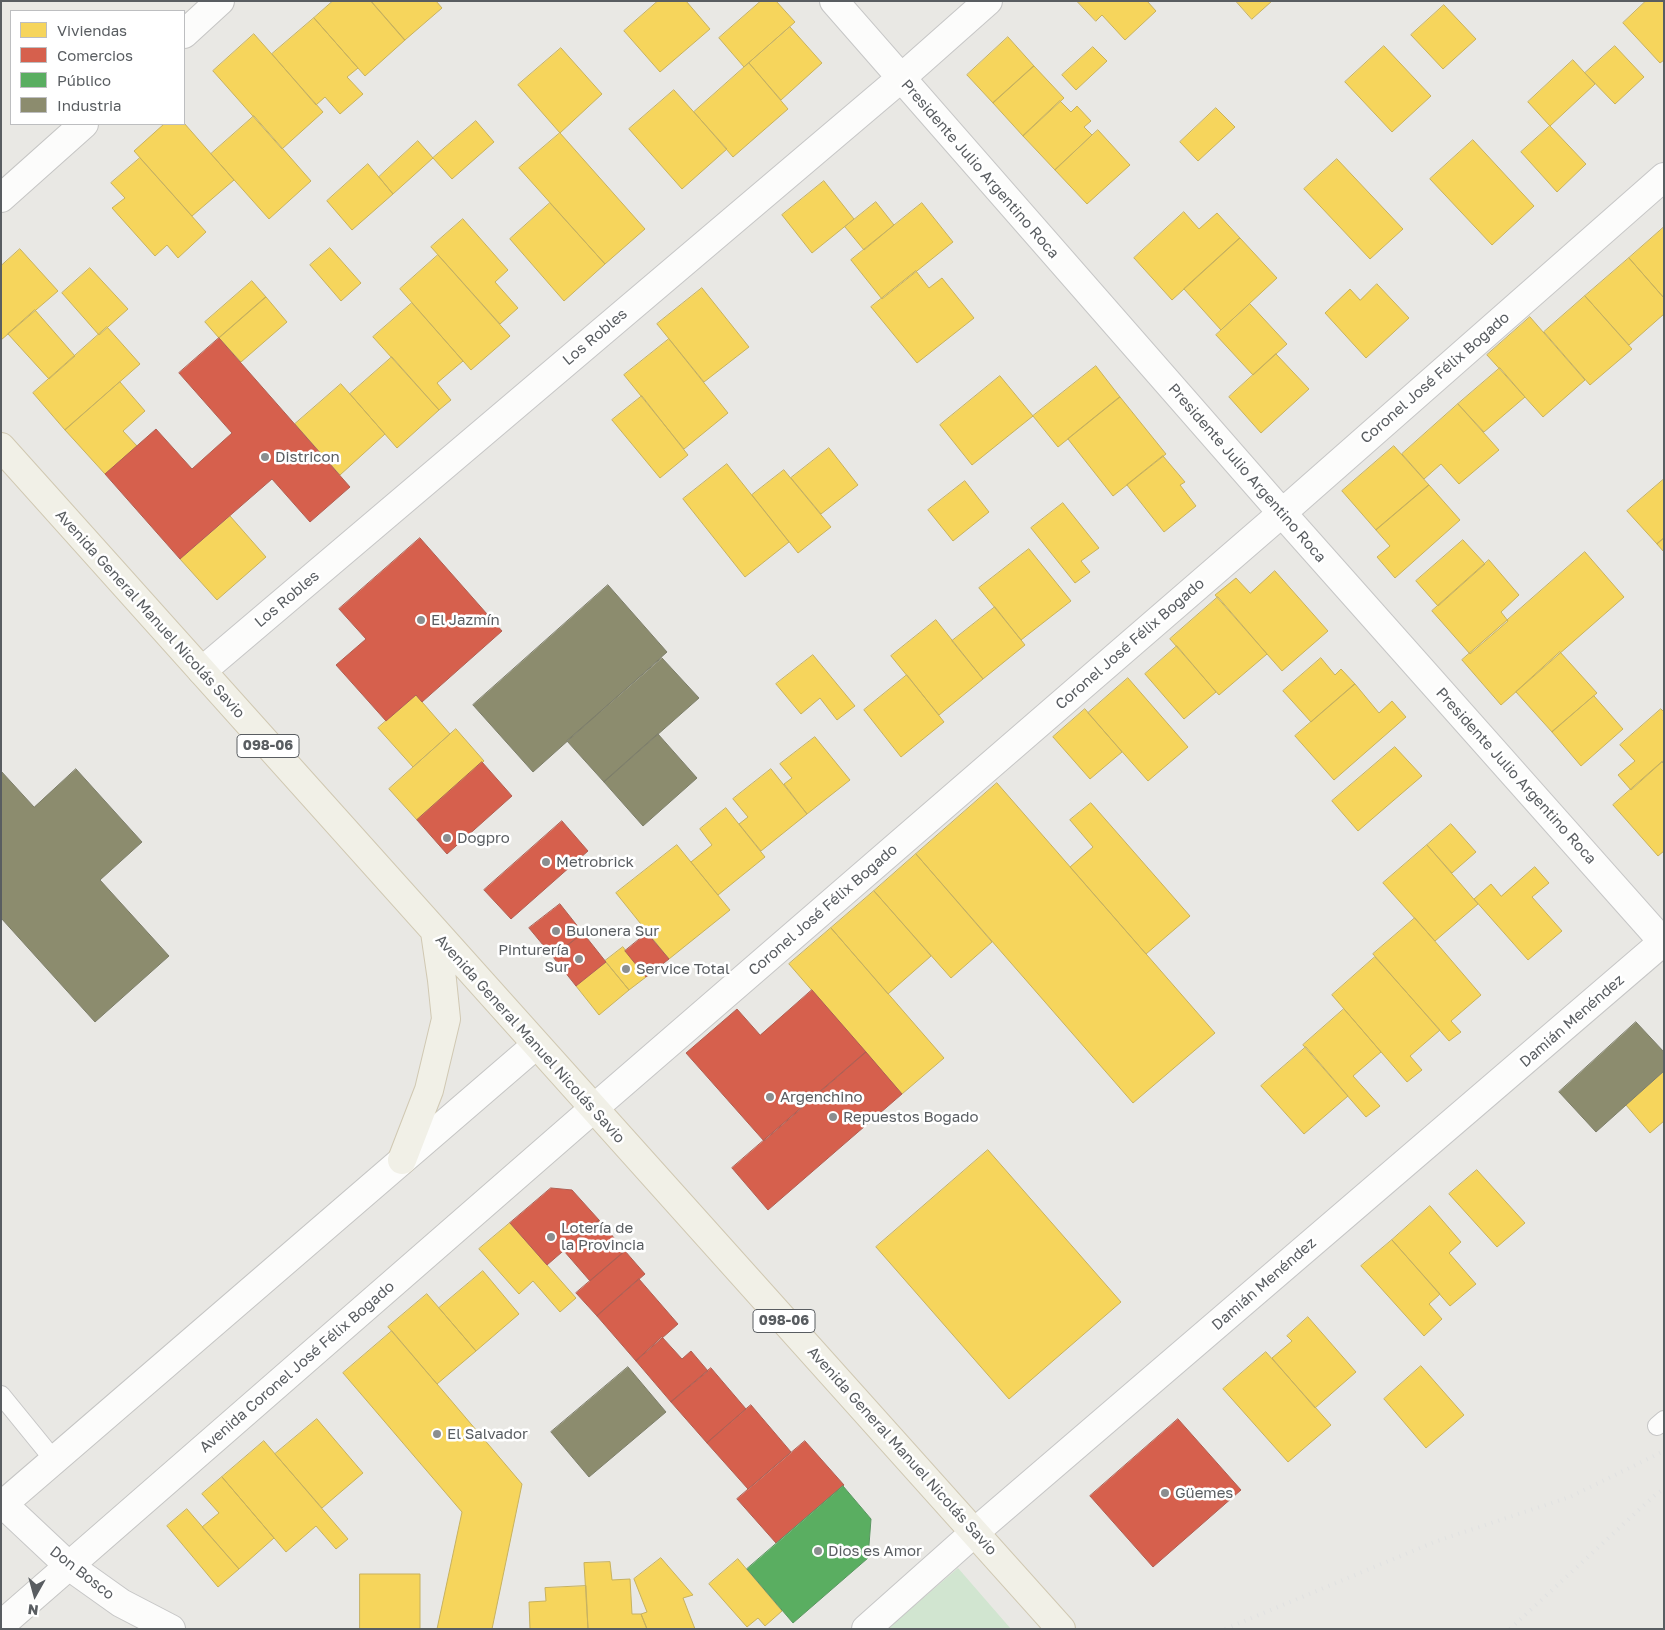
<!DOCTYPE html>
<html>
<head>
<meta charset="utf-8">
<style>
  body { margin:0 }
  #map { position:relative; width:1665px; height:1630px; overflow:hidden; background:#e9e8e4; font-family:"Golos Text",sans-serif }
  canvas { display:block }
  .frame { position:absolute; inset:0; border:2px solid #595d61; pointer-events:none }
  .legend { position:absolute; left:10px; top:10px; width:175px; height:115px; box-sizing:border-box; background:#fff; border:1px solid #bdbec0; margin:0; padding:6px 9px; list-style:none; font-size:15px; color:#595d61 }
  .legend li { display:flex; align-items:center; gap:10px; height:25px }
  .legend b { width:25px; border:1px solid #bdbec0 }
  .north { position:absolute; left:10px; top:1570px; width:50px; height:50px; -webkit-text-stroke:4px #fff; paint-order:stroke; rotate:187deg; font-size:14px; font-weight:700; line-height:20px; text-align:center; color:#595d61 }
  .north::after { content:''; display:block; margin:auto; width:18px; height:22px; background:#595d61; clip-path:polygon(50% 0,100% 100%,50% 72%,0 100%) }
</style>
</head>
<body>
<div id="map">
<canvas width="1665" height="1630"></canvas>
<div class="frame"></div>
<ul class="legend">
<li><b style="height:14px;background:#f6d55c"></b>Viviendas</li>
<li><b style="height:14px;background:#d6604d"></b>Comercios</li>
<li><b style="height:14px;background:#5aae61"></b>Público</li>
<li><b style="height:14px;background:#8c8c6e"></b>Industria</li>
</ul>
<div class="north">N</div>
</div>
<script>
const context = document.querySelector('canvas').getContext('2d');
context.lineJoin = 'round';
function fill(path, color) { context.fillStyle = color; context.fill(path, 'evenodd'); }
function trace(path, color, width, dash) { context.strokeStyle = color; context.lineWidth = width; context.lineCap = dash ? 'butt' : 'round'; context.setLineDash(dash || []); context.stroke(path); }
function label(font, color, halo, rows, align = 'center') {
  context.font = font + ' "Golos Text",sans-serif'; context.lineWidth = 5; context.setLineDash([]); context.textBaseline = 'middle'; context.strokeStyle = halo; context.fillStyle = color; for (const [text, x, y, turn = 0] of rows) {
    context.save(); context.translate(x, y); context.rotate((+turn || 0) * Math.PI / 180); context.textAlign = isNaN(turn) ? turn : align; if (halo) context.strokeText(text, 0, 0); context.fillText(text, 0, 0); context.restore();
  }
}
const green = new Path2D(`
  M958,1568L1011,1629H887Z`);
const homes = new Path2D(`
  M333,1H371L405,40L365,76L314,18Z
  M371,1H436L442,8L405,40Z
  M658,1H686L710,29L660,72L624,31Z
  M761,1H776L795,22L744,67L719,38Z
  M1077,1H1147L1156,11L1125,40L1102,15L1096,21Z
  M1236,1H1272L1252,19Z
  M1646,1H1664V60L1660,63L1623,23Z
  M1444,5L1476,39L1443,69L1411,35Z
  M314,18L358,68L347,77L363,94L340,114L325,97L316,105L272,54Z
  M790,27L822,63L781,100L749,63Z
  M254,34L323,112L282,149L213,71Z
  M1008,37L1034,66L993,103L967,75Z
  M1384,46L1431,96L1392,132L1345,82Z
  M1615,46L1644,77L1615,104L1585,73Z
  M1093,47L1107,61L1076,90L1062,75Z
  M561,48L602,94L560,133L518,85Z
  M1573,60L1595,84L1550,126L1528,102Z
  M749,63L788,109L733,157L694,112Z
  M1034,66L1064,98L1023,136L993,103Z
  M674,90L727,149L682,189L629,129Z
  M1060,101L1071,112L1077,106L1091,121L1084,127L1092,135L1055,170L1023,136Z
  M1216,108L1235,127L1198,161L1180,142Z
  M254,116L311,181L269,219L211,154Z
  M476,121L494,142L452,179L433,158Z
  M184,123L234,180L192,216L134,151L164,124Z
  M1550,126L1586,164L1557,192L1521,152Z
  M1098,130L1130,165L1087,204L1055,170Z
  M560,133L645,229L605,264L519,168Z
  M1473,140L1534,206L1492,245L1430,179Z
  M418,141L433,158L393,194L379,177Z
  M140,158L206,232L178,258L167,245L155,256L112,208L125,198L111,183Z
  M1337,159L1403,229L1370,259L1304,189Z
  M368,164L393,194L352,230L327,201Z
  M824,181L854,219L812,253L782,215Z
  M876,202L894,225L864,250L845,227Z
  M550,203L605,264L564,301L510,239Z
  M922,203L953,242L882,299L851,260Z
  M1184,212L1199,229L1217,213L1240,238L1172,300L1134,258Z
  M463,219L508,270L495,282L518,308L500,324L431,247Z
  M1664,227V298L1629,258Z
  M1240,238L1277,278L1221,330L1184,289Z
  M330,248L361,283L341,301L310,265Z
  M20,249L58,291L1,340V266Z
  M438,255L510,336L471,370L400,289Z
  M1629,258L1664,298V314L1629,345L1585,296Z
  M90,268L128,309L99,335L62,293Z
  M916,271L929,288L942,278L974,318L917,363L871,307Z
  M252,281L266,297L219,338L205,322Z
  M1377,284L1409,318L1366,358L1325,313L1350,289L1360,300Z
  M702,288L749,347L704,382L657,324Z
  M1585,296L1632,349L1590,385L1544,332Z
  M266,297L287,322L241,362L219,338Z
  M412,303L463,361L437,383L451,400L439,410L373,337Z
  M1250,304L1287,344L1253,375L1216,335Z
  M35,310L75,356L49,379L8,334Z
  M1530,317L1585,380L1543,417L1487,355Z
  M107,327L140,364L65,430L33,393Z
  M669,339L728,413L684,449L624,375Z
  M1276,354L1309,389L1261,433L1229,397Z
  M392,357L439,410L397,448L350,394Z
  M1096,366L1120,397L1058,447L1033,416Z
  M1500,368L1525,397L1484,432L1458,404Z
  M1000,376L1033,416L972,465L940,425Z
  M120,382L145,411L123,431L137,446L105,474L65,430Z
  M341,384L385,434L340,475L295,424Z
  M642,396L688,455L660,478L612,420Z
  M1120,397L1166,454L1113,496L1068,439Z
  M1458,404L1499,450L1459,484L1441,464L1424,479L1402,454Z
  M1394,446L1429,485L1376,530L1342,491Z
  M829,448L858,485L821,514L791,478Z
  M1163,456L1185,482L1180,485L1196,506L1164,532L1127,485Z
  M727,464L789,542L745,577L683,499Z
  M784,470L831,527L798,553L752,495Z
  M1664,479V538L1657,544L1627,511Z
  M965,481L989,512L953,541L928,510Z
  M1429,485L1460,520L1395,578L1377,557L1390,546L1376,530Z
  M1063,503L1099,548L1081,561L1090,572L1075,583L1031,528Z
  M230,516L266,557L217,600L180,559Z
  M1664,538V552L1657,544Z
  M1463,540L1485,564L1438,606L1416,581Z
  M1029,549L1071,601L1021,640L979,588Z
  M1585,552L1624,597L1501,705L1462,660Z
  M1489,560L1519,595L1501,612L1508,621L1470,654L1432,611Z
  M1275,571L1328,631L1282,671L1215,595L1236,578L1250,593Z
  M1218,597L1267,654L1219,695L1170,639Z
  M995,607L1025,645L983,679L952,641Z
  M936,620L983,679L939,715L891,656Z
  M1177,646L1216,692L1184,719L1145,674Z
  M1560,652L1597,693L1552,732L1516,692Z
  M813,655L855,706L837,720L820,698L801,714L776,684Z
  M1321,658L1335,675L1341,669L1355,684L1311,722L1283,691Z
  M907,675L944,722L901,757L864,710Z
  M1128,678L1188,747L1148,781L1088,713Z
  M1355,684L1379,713L1392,701L1406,717L1334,780L1295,736Z
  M416,695L450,734L413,767L378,728Z
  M1594,696L1623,729L1581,766L1552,732Z
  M1085,709L1122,752L1090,779L1053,737Z
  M1661,709L1664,712V760L1631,790L1618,775L1635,761L1620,745Z
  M456,729L484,761L417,820L389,789Z
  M815,737L850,780L807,814L784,784L792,778L780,764Z
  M1395,747L1422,776L1358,831L1332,801Z
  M1662,762L1664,764V851L1658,856L1613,805Z
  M771,769L807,814L761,851L739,824L748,817L733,799Z
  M997,783L1215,1033L1133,1103L916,854Z
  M1091,803L1190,916L1146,954L1070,867L1093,847L1070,820Z
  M726,808L765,857L718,895L691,862L712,845L700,829Z
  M1451,824L1476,852L1452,873L1427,845Z
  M677,845L730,910L669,959L616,893Z
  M1427,845L1478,904L1435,941L1383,883Z
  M916,854L992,942L951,978L874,891Z
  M1535,867L1549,883L1532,897L1562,931L1528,960L1474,899L1491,884L1501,896Z
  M874,891L931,956L888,994L831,928Z
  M1415,918L1481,995L1451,1021L1461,1032L1449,1041L1373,954Z
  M831,928L944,1058L902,1094L789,964Z
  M623,947L646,977L629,990L605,961Z
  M1375,957L1440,1030L1410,1056L1422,1070L1407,1082L1332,995Z
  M606,962L629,990L599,1015L576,986Z
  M1344,1009L1381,1052L1353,1076L1380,1106L1366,1117L1303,1045Z
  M1306,1047L1348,1096L1304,1134L1261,1086Z
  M1664,1071V1121L1650,1133L1626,1105Z
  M988,1150L1121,1302L1009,1399L876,1247Z
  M1477,1170L1525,1223L1497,1247L1449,1194Z
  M1430,1206L1461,1242L1449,1253L1476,1284L1450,1306L1392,1240Z
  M510,1223L576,1298L560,1312L533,1281L519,1294L479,1249Z
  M1392,1240L1440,1294L1429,1304L1442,1319L1424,1336L1361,1266Z
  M483,1271L519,1314L476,1351L439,1308Z
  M427,1294L476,1351L437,1384L388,1327Z
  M1308,1317L1356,1372L1315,1408L1272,1358L1292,1341L1287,1336Z
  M392,1331L522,1484L492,1629H437L462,1512L343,1373Z
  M1266,1352L1331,1425L1288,1462L1223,1389Z
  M1421,1366L1464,1415L1426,1448L1384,1399Z
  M317,1419L363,1473L322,1508L275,1454Z
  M264,1441L348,1539L336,1549L316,1526L286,1552L222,1477Z
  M222,1477L274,1538L239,1569L202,1527L219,1513L202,1494Z
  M187,1509L239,1569L218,1587L167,1526Z
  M661,1558L693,1595L683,1598L695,1629H647L641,1614L647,1612L634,1579Z
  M738,1559L782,1611L765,1626L758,1618L747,1627L709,1584Z
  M610,1562L612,1580L630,1579L632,1614H641L647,1629H588L584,1563Z
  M360,1574H420V1629H360Z
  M586,1586L588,1629H530L529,1602L546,1601L545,1588Z`);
const shops = new Path2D(`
  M219,338L350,487L310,522L272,479L180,559L105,474L156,429L192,469L232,433L179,373Z
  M420,538L502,631L422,702L416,695L386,721L336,665L366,639L339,609Z
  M482,762L512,796L447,854L417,820Z
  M562,821L588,851L511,919L484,890Z
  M560,904L583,933L553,957L529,928Z
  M583,933L606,962L576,986L553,957Z
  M647,933L669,959L646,977L625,951Z
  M812,990L866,1052L764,1141L686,1053L737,1009L760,1035Z
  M866,1052L902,1094L768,1210L732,1168Z
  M551,1188L572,1190L599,1220L547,1265L510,1223Z
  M599,1220L625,1251L590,1281L564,1251Z
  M625,1251L645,1274L597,1316L576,1293Z
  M639,1279L678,1324L636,1361L597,1316Z
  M662,1337L682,1359L691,1351L708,1371L671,1402L636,1361Z
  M711,1368L746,1409L707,1443L671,1402Z
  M751,1405L791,1452L748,1489L707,1443Z
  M1178,1419L1241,1490L1153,1567L1090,1496Z
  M805,1441L844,1485L776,1543L737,1499Z`);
const public = new Path2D(`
  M843,1486L871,1519L868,1558L793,1623L747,1569Z`);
const industry = new Path2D(`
  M608,585L667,652L533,772L473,705Z
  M662,658L699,698L604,782L567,741Z
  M658,734L697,778L643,826L604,782Z
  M76,769L142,842L100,880L169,956L95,1022L1,918V771L34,807Z
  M1636,1022L1664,1052V1071L1596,1132L1559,1092Z
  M628,1367L666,1412L589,1477L551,1432Z`);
const lane = new Path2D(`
  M1,1395L54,1460
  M1657,1426L1664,1420`);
const street = new Path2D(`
  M834,1L1282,513L1664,943
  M202,671L900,79L988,1
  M593,1109L1282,513L1664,177
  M3,1504L69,1566L121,1603L171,1629
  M866,1629L975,1532L1664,941`);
const secondary = new Path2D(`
  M184,34L220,1
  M1,198L84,124
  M1,1506L536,1045
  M1,1625L593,1109`);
const primary = new Path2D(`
  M1,447L1061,1629
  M402,1160L429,1090L446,1019L442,980L435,932`);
const rail = new Path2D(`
  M1225,1629L1437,1541L1570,1497L1664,1451
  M1510,1629L1655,1495L1664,1489`);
const markers = [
  [265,457,5,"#8b8e8f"],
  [421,620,5,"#8b8e8f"],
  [447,838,5,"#8b8e8f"],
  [546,862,5,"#8b8e8f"],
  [556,931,5,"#8b8e8f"],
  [579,959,5,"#8b8e8f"],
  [626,969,5,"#8b8e8f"],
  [770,1097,5,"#8b8e8f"],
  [833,1117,5,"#8b8e8f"],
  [551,1237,5,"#8b8e8f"],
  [437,1434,5,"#8b8e8f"],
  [1165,1493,5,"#8b8e8f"],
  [818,1551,5,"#8b8e8f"]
];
const shields = [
  [268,746,62],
  [784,1321,62]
];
const shieldNames = [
  ["098-06",268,746],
  ["098-06",784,1321]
];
const streetNames = [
  ["Presidente Julio Argentino Roca",980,169,49],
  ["Los Robles",595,337,-40],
  ["Coronel José Félix Bogado",1435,378,-41],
  ["Presidente Julio Argentino Roca",1247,473,49],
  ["Los Robles",287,599,-40],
  ["Avenida General Manuel Nicolás Savio",150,614,48],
  ["Coronel José Félix Bogado",1130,644,-41],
  ["Presidente Julio Argentino Roca",1516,776,48],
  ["Coronel José Félix Bogado",823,910,-41],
  ["Damián Menéndez",1572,1021,-41],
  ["Avenida General Manuel Nicolás Savio",530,1039,48],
  ["Damián Menéndez",1264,1284,-41],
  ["Avenida Coronel José Félix Bogado",297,1367,-41],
  ["Avenida General Manuel Nicolás Savio",902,1451,48],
  ["Don Bosco",82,1573,38]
];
const poiNames = [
  ["Districon",275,457],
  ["El Jazmín",431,620],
  ["Dogpro",457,838],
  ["Metrobrick",556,862],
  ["Bulonera Sur",566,931],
  ["Pinturería",569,950,"right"],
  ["Sur",569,967,"right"],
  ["Service Total",636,969],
  ["Argenchino",780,1097],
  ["Repuestos Bogado",843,1117],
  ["Lotería de",561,1228],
  ["la Provincia",561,1245],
  ["El Salvador",447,1434],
  ["Güemes",1175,1493],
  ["Dios es Amor",828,1551]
];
fill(green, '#d1e5d0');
fill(homes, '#f6d55c');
trace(homes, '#c7b15e', 1);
fill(shops, '#d6604d');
trace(shops, '#b05f53', 1);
fill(public, '#5aae61');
trace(public, '#5a9661', 1);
fill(industry, '#8c8c6e');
trace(industry, '#7d7e6a', 1);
trace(lane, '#c6c6c6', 20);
trace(street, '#c6c6c6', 30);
trace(secondary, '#c5c5c4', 30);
trace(primary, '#d0c8b2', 30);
trace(lane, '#fcfcfb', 18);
trace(street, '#fcfcfb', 28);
trace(secondary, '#fcfcfb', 28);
trace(primary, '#f1f0e7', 28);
trace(rail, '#e0e1e1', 4, [1, 6]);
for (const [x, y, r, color] of markers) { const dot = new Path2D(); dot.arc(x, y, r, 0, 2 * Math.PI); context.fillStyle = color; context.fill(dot); trace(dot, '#fff', 2); }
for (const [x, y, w] of shields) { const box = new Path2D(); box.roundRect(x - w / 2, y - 11.5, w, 23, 4); context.fillStyle = '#fff'; context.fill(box); trace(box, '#595d61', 1); }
label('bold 14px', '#595d61', null, shieldNames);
label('15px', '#595d61', '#fff', streetNames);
label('15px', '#595d61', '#fff', poiNames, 'left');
</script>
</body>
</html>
